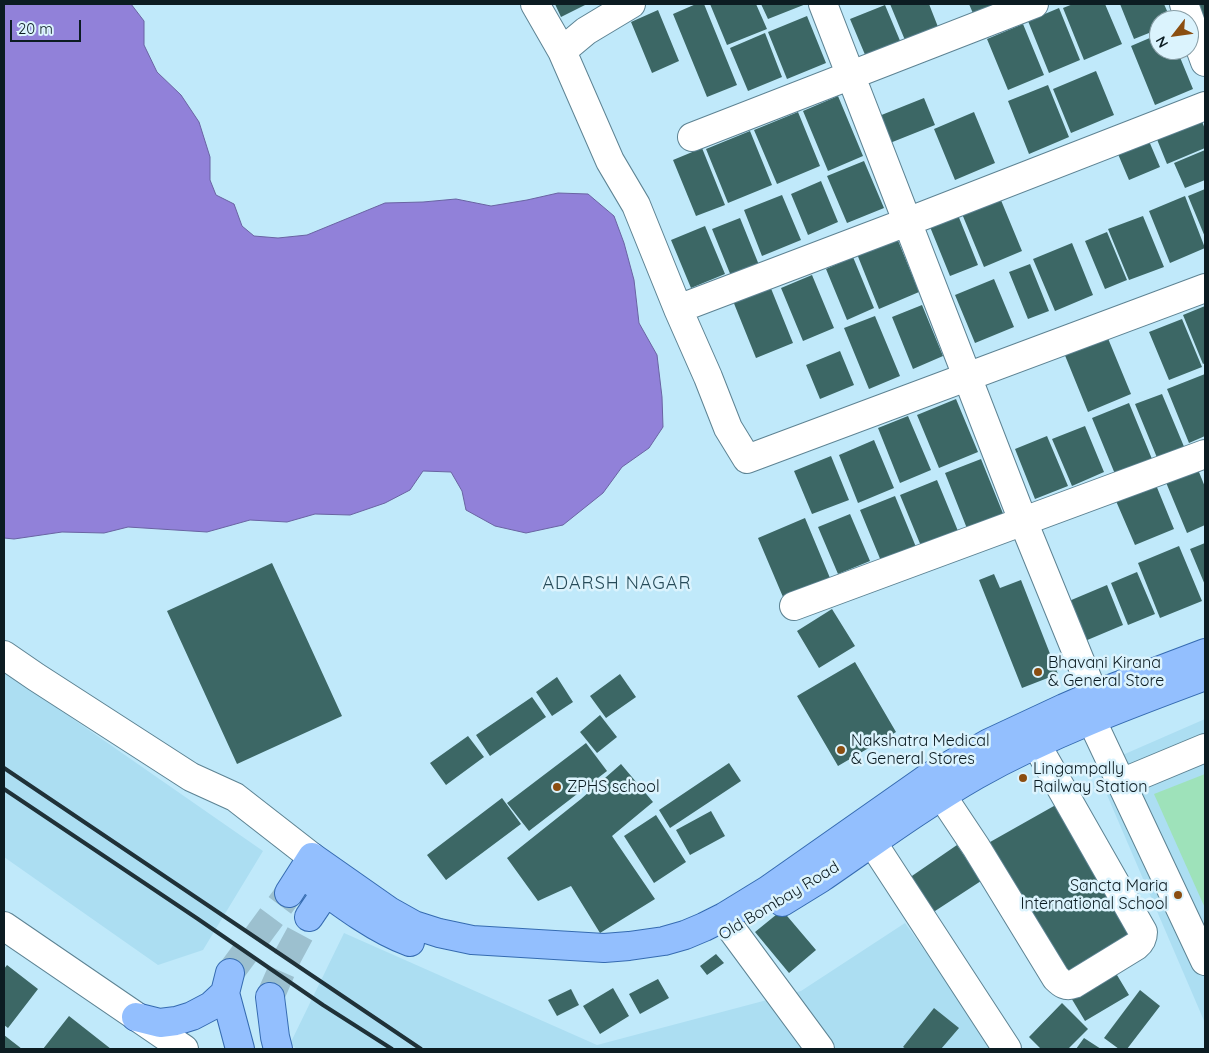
<!DOCTYPE html>
<html>
<head>
<meta charset="utf-8">
<style>
  body { margin:0 }
  #map { position:relative; width:1209px; height:1053px; overflow:hidden; background:#c0e9fa; font-family:Quicksand,sans-serif }
  canvas { display:block }
  .frame { position:absolute; inset:0; border:5px solid #0c1c22; pointer-events:none }
  .north { position:absolute; left:1149px; top:10px; width:50px; height:50px; box-sizing:border-box; background:#dbf3fd; border:1px solid #889da5; border-radius:50%; rotate:240deg; font-size:14px; font-weight:700; line-height:20px; text-align:center; color:#0c1c22 }
  .north::after { content:''; display:block; margin:auto; width:18px; height:22px; background:#8b4e11; clip-path:polygon(50% 0,100% 100%,50% 72%,0 100%) }
  .scale { position:absolute; left:10px; top:20px; width:71px; height:22px; box-sizing:border-box; border:2px solid #0c1c22; border-top:0; padding-left:6px; font-size:15px; line-height:18px; white-space:nowrap; color:#0c1c22; -webkit-text-stroke:4px #dbf3fd; paint-order:stroke }
</style>
</head>
<body>
<div id="map">
<canvas width="1209" height="1053"></canvas>
<div class="frame"></div>
<div class="north">N</div>
<div class="scale">20 m</div>
</div>
<script>
const context = document.querySelector('canvas').getContext('2d');
context.lineJoin = 'round';
function fill(path, color) { context.fillStyle = color; context.fill(path, 'evenodd'); }
function trace(path, color, width, dash) { context.strokeStyle = color; context.lineWidth = width; context.lineCap = dash ? 'butt' : 'round'; context.setLineDash(dash || []); context.stroke(path); }
function label(font, color, halo, rows, align = 'center') {
  context.font = font + ' Quicksand,sans-serif'; context.lineWidth = 5; context.setLineDash([]); context.textBaseline = 'middle'; context.strokeStyle = halo; context.fillStyle = color; for (const [text, x, y, turn = 0] of rows) {
    context.save(); context.translate(x, y); context.rotate((+turn || 0) * Math.PI / 180); context.textAlign = isNaN(turn) ? turn : align; if (halo) context.strokeText(text, 0, 0); context.fillText(text, 0, 0); context.restore();
  }
}
const built = new Path2D(`
  M4,671L263,851L203,950L158,965L4,857Z
  M1205,719V1023L1095,767Z
  M905,923L995,1049H297L290,1044L344,933L597,1045L801,991Z`);
const green = new Path2D(`
  M1205,774V908L1154,794Z`);
const water = new Path2D(`
  M4,4H131L144,21V45L157,72L181,95L199,122L210,157V180L216,195L234,204L242,226L254,236L278,238L307,235L385,203L423,202L456,199L491,206L527,200L558,193L588,194L614,216L624,243L634,280L639,323L657,355L662,397L663,427L649,448L622,467L603,493L563,525L526,533L495,526L466,510L462,491L451,472L423,471L410,490L385,503L350,515L315,514L287,522L250,520L207,532L128,527L104,533L62,532L14,539L4,538Z`);
const building = new Path2D(`
  M555,4H587L561,17Z
  M696,4H704L737,85L707,97L673,14Z
  M710,4H756L767,29L727,45Z
  M761,4H806L768,19Z
  M890,4H929L940,32L907,45Z
  M969,4H1011L975,18Z
  M1073,4H1105L1122,44L1084,60L1063,8Z
  M1120,4H1164L1171,20H1159V29L1134,39Z
  M1191,4H1205V15L1197,18Z
  M885,5L901,43L866,57L850,19Z
  M1059,8L1080,60L1049,73L1028,21Z
  M658,10L679,61L652,73L631,22Z
  M807,16L826,63L787,79L768,32Z
  M1023,24L1044,75L1008,90L987,39Z
  M765,33L782,77L748,91L730,48Z
  M1159,34V50H1177L1193,89L1155,105L1131,46Z
  M1096,71L1114,115L1071,133L1053,89Z
  M1048,85L1069,137L1029,154L1008,101Z
  M838,96L863,156L828,171L803,111Z
  M924,98L935,125L890,143L879,116Z
  M798,112L820,166L777,184L754,130Z
  M974,112L995,163L955,180L934,129Z
  M1199,114L1205,129V148L1167,164L1154,132Z
  M750,131L772,185L728,203L706,149Z
  M1146,134L1160,167L1129,180L1115,147Z
  M702,148L725,205L696,216L673,160Z
  M1205,150V180L1185,188L1174,163Z
  M864,161L884,208L847,223L827,176Z
  M821,181L838,222L808,235L791,194Z
  M1205,189V237L1188,196Z
  M998,193L1022,251L984,267L960,209Z
  M782,195L801,240L762,256L744,210Z
  M1185,196L1205,248L1170,263L1149,211Z
  M956,210L978,265L950,276L928,222Z
  M1143,216L1164,267L1129,280L1108,229Z
  M740,218L759,265L731,276L712,229Z
  M705,226L725,274L691,288L671,240Z
  M1107,232L1127,280L1105,289L1085,241Z
  M897,238L919,292L879,309L857,254Z
  M1072,243L1093,295L1055,311L1033,259Z
  M853,257L874,308L847,320L826,269Z
  M1030,264L1049,311L1028,319L1009,272Z
  M812,275L834,328L803,341L781,288Z
  M994,279L1014,327L975,343L955,295Z
  M770,286L793,343L756,358L733,301Z
  M922,305L943,356L913,369L892,317Z
  M1205,306V363L1203,364L1183,315Z
  M875,316L900,376L869,389L844,328Z
  M1182,319L1202,367L1169,380L1149,332Z
  M1107,336L1131,394L1088,412L1064,353Z
  M840,351L854,385L820,399L806,365Z
  M1205,374V436L1189,443L1167,389Z
  M1162,394L1185,449L1158,460L1135,404Z
  M956,399L978,452L939,468L917,415Z
  M1129,403L1152,459L1115,474L1092,418Z
  M908,416L931,470L900,483L878,428Z
  M1085,426L1104,472L1072,486L1052,439Z
  M1047,436L1068,486L1035,499L1015,449Z
  M874,440L894,488L858,503L839,455Z
  M831,456L849,500L812,514L794,471Z
  M981,459L1004,516L968,531L945,473Z
  M1197,467L1205,487V525L1187,533L1165,480Z
  M937,480L958,531L921,546L900,495Z
  M1156,485L1174,529L1135,545L1116,501Z
  M895,496L916,547L881,561L860,510Z
  M850,514L870,561L838,574L818,527Z
  M805,518L830,578L783,597L758,538Z
  M1205,543V585L1190,549Z
  M1179,546L1202,601L1160,618L1138,563Z
  M272,563L342,716L237,764L167,611Z
  M1137,572L1155,614L1128,625L1111,583Z
  M994,574L1000,588L1021,580L1058,674L1022,688L979,580Z
  M1107,585L1123,625L1085,641L1069,601Z
  M832,609L855,646L819,668L797,631Z
  M855,662L896,732L838,766L797,696Z
  M620,674L636,697L606,718L590,696Z
  M557,677L573,702L552,716L536,692Z
  M532,697L546,717L490,756L476,735Z
  M600,715L617,737L597,753L580,732Z
  M468,736L484,757L446,785L430,763Z
  M586,743L607,771L529,831L507,803Z
  M729,763L741,781L670,828L659,810Z
  M621,764L653,802L612,836L655,899L600,933L571,886L538,901L507,858L581,799Z
  M502,798L521,824L446,880L427,855Z
  M1061,802L1139,936L1067,977L983,846Z
  M711,811L725,836L690,855L676,830Z
  M656,815L686,862L654,883L624,836Z
  M957,845L981,881L932,913L909,878Z
  M782,910L816,950L789,973L755,932Z
  M716,954L724,963L707,975L700,966Z
  M7,965L38,989L8,1028L4,1025V969Z
  M1114,970L1129,995L1085,1021L1070,996Z
  M658,979L669,998L640,1014L629,994Z
  M613,988L629,1016L600,1034L583,1006Z
  M571,989L579,1005L557,1016L548,1000Z
  M1140,990L1160,1006L1127,1049H1119L1104,1038Z
  M1062,1003L1088,1029L1068,1049H1041L1029,1037Z
  M934,1008L959,1028L941,1049H906L903,1047Z
  M69,1016L111,1049H43Z
  M4,1035L22,1049H4Z
  M1084,1038L1101,1049H1076Z`);
const majorTunnel = new Path2D(`
  M230,973L289,893
  M270,997L288,956L309,917`);
const minor = new Path2D(`
  M535,4L562,51L586,31L631,4
  M823,4L1023,521L1094,695
  M1184,4L1205,62
  M562,51L610,161L636,205L678,309L708,377L728,428L747,459L1205,288
  M692,137L1034,4
  M678,309L907,222L1205,106
  M794,606L1205,454
  M4,655L36,677L191,777L235,797L312,857
  M1091,719L1205,961
  M1121,783L1205,748
  M942,796L976,847L1056,978C1062,984 1066,987 1074,984L1136,946C1141,942 1143,939 1143,932L1036,744
  M872,842L1007,1049
  M4,926L184,1049
  M733,931L820,1049`);
const major = new Path2D(`
  M302,874C333,897 373,929 410,942
  M289,893L312,857L389,911L414,925L439,933L472,940L604,948L629,946L664,941L685,935L704,927L724,917L768,890L929,777L989,743L1064,708L1094,695L1205,653
  M782,902C795,894 808,886 821,878C872,843 922,806 976,775C1049,734 1127,705 1205,676
  M309,917L336,877
  M230,973L225,993L240,1049
  M270,997L275,1037L278,1049
  M136,1017L160,1023L176,1021L192,1016L211,1006L225,993`);
const rail = new Path2D(`
  M4,768L421,1049
  M4,789L198,919L323,1005L392,1049`);
const markers = [
  [1038,672,5,"#8b4e11"],
  [841,750,5,"#8b4e11"],
  [1023,778,5,"#8b4e11"],
  [557,787,5,"#8b4e11"],
  [1178,895,5,"#8b4e11"]
];
const poiNames = [
  ["Bhavani Kirana",1048,663],
  ["& General Store",1048,681],
  ["Nakshatra Medical",851,741],
  ["& General Stores",851,759],
  ["Lingampally",1033,769],
  ["Railway Station",1033,787],
  ["ZPHS school",567,787],
  ["Sancta Maria",1168,886,"right"],
  ["International School",1168,904,"right"]
];
const streetNames = [
  ["Old Bombay Road",779,901,-31]
];
const neighbourhoodNames = [
  ["ADARSH NAGAR",617,584]
];
fill(built, '#acdef2');
fill(green, '#9ee2ba');
fill(water, '#9181d9');
trace(water, '#6963a2', 1);
fill(building, '#3c6765');
trace(majorTunnel, '#9cc0cf', 28, [28, 14]);
trace(minor, '#5d8393', 30);
trace(major, '#356bb1', 30);
trace(minor, '#fff', 28);
trace(major, '#93bffe', 28);
trace(rail, '#1f3138', 4);
for (const [x, y, r, color] of markers) { const dot = new Path2D(); dot.arc(x, y, r, 0, 2 * Math.PI); context.fillStyle = color; context.fill(dot); trace(dot, '#dbf3fd', 2); }
label('16px', '#0c1c22', '#dbf3fd', poiNames, 'left');
label('16px', '#0c1c22', '#dbf3fd', streetNames);
context.letterSpacing = '1px';
label('18px', '#264b59', '#dbf3fd', neighbourhoodNames);
context.letterSpacing = '0px';
</script>
</body>
</html>
